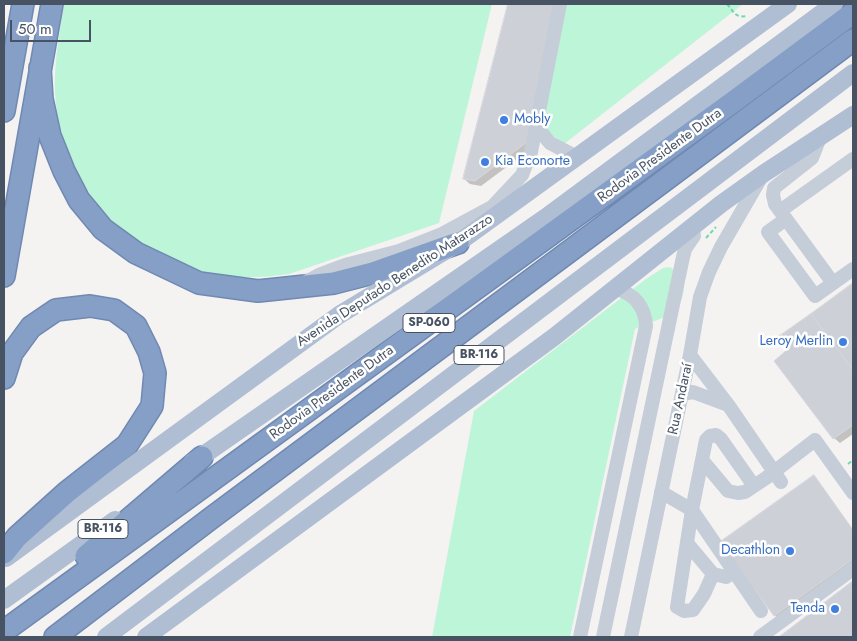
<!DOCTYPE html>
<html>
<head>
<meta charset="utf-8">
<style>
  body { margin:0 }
  #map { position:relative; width:857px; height:641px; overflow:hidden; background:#f5f2f2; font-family:Jost,sans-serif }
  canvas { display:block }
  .frame { position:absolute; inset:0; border:5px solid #475362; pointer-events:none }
  .scale { position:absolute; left:10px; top:20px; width:81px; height:22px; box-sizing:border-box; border:2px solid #475362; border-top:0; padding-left:6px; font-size:15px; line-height:18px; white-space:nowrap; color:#475362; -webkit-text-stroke:4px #fff; paint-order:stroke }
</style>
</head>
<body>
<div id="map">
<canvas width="857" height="641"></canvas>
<div class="frame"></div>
<div class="scale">50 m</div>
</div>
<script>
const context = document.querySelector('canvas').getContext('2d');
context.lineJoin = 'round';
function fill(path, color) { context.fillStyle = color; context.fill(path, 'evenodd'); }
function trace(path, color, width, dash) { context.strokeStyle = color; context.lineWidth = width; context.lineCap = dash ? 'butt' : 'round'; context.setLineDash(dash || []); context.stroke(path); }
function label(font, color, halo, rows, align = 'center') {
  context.font = font + ' Jost,sans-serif'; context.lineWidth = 5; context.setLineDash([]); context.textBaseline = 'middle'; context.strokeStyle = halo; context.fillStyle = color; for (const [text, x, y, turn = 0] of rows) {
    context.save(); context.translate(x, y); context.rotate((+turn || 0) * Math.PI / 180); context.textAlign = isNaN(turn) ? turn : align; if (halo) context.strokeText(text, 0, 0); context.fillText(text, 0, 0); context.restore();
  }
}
const green = new Path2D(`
  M64,4H492L439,223L289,274C261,278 234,279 206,273C192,269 180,263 167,257C159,254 151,250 143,246C96,216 62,161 56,105C52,71 59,38 64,4Z
  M565,4H743L564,144L544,129V113Z
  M670,267C691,281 684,293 677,312L635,329L570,637H432L474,411L646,279L663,268Z`);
const shadow = new Path2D(`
  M509,4H560L532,148L481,186L470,184L464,179Z
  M853,284V434L840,443L834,438L790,349L779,337Z
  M819,482L853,530V568L780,620L774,615Z
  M853,582V637H781Z`);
const building = new Path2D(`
  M508,4H554L527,142L475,181L463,179Z
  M853,283V370L811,314Z
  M811,314L853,370V425L833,439L774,361L788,349L778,337Z
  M814,475L853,530V559L774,616L720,542Z
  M853,581V637H779Z`);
const path = new Path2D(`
  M727,4C734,12 735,18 747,16
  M706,238L716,227
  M848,464L853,460`);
const minor = new Path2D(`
  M536,126L550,143L577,157
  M821,135L812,158L774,188L773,195L775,204L833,283
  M780,211L853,159
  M786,219L768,232L815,296L853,269
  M306,282L321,274L345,265L399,251L442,234L492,207L522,175L531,152L560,4
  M690,355L729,406L781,482
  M682,394L693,392L728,405
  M702,460L728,491L738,493L745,492L766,478L815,440L853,493
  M661,492L692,510L761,611
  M687,543L713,574L726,577L733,572
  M713,574L704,594L693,610L684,611L677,607L692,510L706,440L710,436L716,435L721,439L754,486
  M580,637L646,326C645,307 635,294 616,289
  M603,637L683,257L685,249L694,236L693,227
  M631,637L690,355L700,297L709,272L721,247L762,176
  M760,637L853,569`);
const major = new Path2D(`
  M192,463L545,218L834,4
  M6,558L339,315L458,243L788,4
  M4,600L115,520
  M106,637L853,73
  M146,637L554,337L721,204L763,174L853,115`);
const highway = new Path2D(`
  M40,68L42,99L50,136L64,171L79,200L103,229L136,253L199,283L258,291L334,283L373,273L458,243
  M4,111L23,4
  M4,276L52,4
  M4,378L12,353L31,327L56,310L90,306L114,310L136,326L149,352L155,373L152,406L127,445L67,492L17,537L4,553
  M86,556L202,457
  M4,631L733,102L853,13
  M55,637L210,519L853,40`);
const markers = [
  [504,120,5,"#3f7fe0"],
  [485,162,5,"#3f7fe0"],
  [843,342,5,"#3f7fe0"],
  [790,551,5,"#3f7fe0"],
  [835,609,5,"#3f7fe0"]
];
const shields = [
  [429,323,52],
  [479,355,50],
  [103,529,50]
];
const shieldNames = [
  ["SP-060",429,323],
  ["BR-116",479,355],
  ["BR-116",103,529]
];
const shopNames = [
  ["Mobly",514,120,"left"],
  ["Kia Econorte",495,162,"left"],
  ["Leroy Merlin",833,342],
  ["Decathlon",780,551],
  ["Tenda",825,609]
];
const streetNames = [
  ["Rodovia Presidente Dutra",660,156,-36],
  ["Avenida Deputado Benedito Matarazzo",395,281,-33],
  ["Rodovia Presidente Dutra",332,393,-36],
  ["Rua Andaraí",681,399,-78]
];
fill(green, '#bdf5d8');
fill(shadow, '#0003');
fill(building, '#ced0d8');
trace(building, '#d6d7de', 1);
trace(highway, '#7089b2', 24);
trace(path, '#71d8ae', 2, [4, 2.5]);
trace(minor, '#c5cdd8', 14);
trace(major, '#afbed3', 18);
trace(highway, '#859fc6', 21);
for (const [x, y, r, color] of markers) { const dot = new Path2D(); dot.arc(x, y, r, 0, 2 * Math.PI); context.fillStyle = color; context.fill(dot); trace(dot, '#fff', 2); }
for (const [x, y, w] of shields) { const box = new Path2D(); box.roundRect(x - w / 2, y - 9.5, w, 19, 4); context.fillStyle = '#fff'; context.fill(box); trace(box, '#475362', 1); }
label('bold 12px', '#475362', null, shieldNames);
label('14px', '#366cbe', '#fff', shopNames, 'right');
label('14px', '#475362', '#fff', streetNames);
</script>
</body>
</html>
